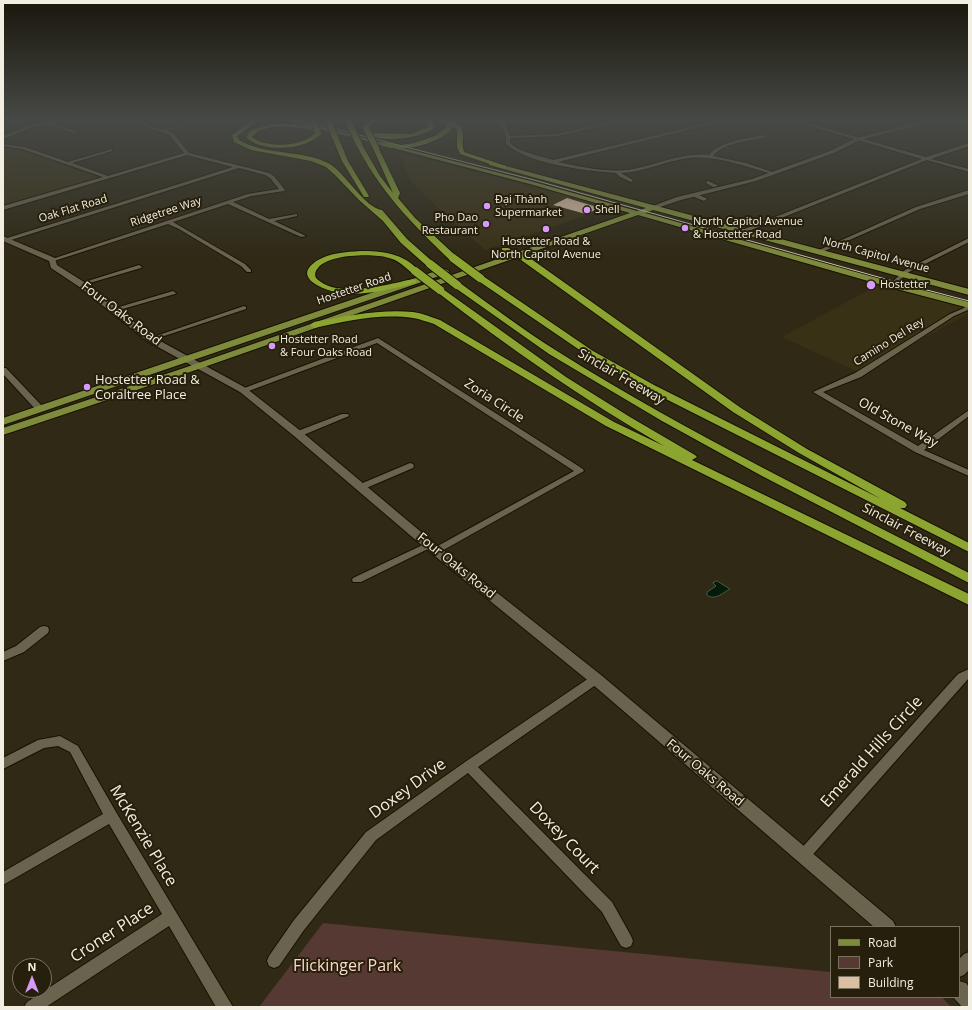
<!DOCTYPE html>
<html>
<head>
<meta charset="utf-8">
<style>
  body { margin:0 }
  #map { position:relative; width:972px; height:1010px; overflow:hidden; background:#2f2915; font-family:"Open Sans",sans-serif }
  canvas { display:block }
  .frame { position:absolute; inset:0; border:4px solid #f2eee2; pointer-events:none }
  .legend { position:absolute; left:830px; top:926px; width:130px; height:72px; box-sizing:border-box; background:#261f0b; border:1px solid #787261; margin:0; padding:5px 7px; list-style:none; font-size:12px; color:#f2eee2 }
  .legend li { display:flex; align-items:center; gap:8px; height:20px }
  .legend b { width:20px; border:1px solid #787261 }
  .north { position:absolute; left:12px; top:958px; width:40px; height:40px; box-sizing:border-box; background:#261f0b; border:1px solid #787261; border-radius:50%; rotate:0deg; font-size:11px; font-weight:700; line-height:16px; text-align:center; color:#f2eee2 }
  .north::after { content:''; display:block; margin:auto; width:14px; height:18px; background:#d69bfa; clip-path:polygon(50% 0,100% 100%,50% 72%,0 100%) }
</style>
</head>
<body>
<div id="map">
<canvas width="972" height="1010"></canvas>
<div class="frame"></div>
<ul class="legend">
<li><b style="height:5px;background:#7e8b3c"></b>Road</li>
<li><b style="height:11px;background:#553932"></b>Park</li>
<li><b style="height:11px;background:#dbbea4"></b>Building</li>
</ul>
<div class="north">N</div>
</div>
<script>
const context = document.querySelector('canvas').getContext('2d');
context.lineJoin = 'round';
function fill(path, color) { context.fillStyle = color; context.fill(path, 'evenodd'); }
function trace(path, color, width, dash) { context.strokeStyle = color; context.lineWidth = width; context.lineCap = dash ? 'butt' : 'round'; context.setLineDash(dash || []); context.stroke(path); }
function label(font, color, halo, rows, align = 'center') {
  context.font = font + ' "Open Sans",sans-serif'; context.lineWidth = 4; context.setLineDash([]); context.textBaseline = 'middle'; context.strokeStyle = halo; context.fillStyle = color; for (const [text, x, y, turn = 0] of rows) {
    context.save(); context.translate(x, y); context.rotate((+turn || 0) * Math.PI / 180); context.textAlign = isNaN(turn) ? turn : align; if (halo) context.strokeText(text, 0, 0); context.fillText(text, 0, 0); context.restore();
  }
}
const built = new Path2D(`
  M3,147L19,149L98,177L3,207Z
  M399,152L603,205L599,211L485,250L427,198L410,180Z
  M878,285L969,308V313L860,373L782,337Z`);
const green = new Path2D(`
  M323,923L831,972V997H942L951,1007H259Z`);
const water = new Path2D(`
  M717,581L730,589C722,593 715,601 707,595V592L716,586L713,583Z`);
const building = new Path2D(`
  M567,198L600,208L586,214L553,205Z`);
const minor = new Path2D(`
  M56,119H64L51,123L77,132L73,133L47,124L33,127L3,139V136L30,125Z
  M127,119C140,119 153,130 164,129C177,129 192,119 207,119L167,131L173,133L189,153L269,173L274,176L285,190L284,191L251,196L233,202L269,219L297,214V216L274,221L306,236L301,237L228,204L173,222L245,264L251,270V272H247L241,266L179,229L168,224L54,261L49,260L248,194L279,189L270,178L265,175L239,168L8,241H4V239L233,167L187,155L3,210V206L103,177L22,149L3,146V144L25,147L68,162L112,149V151L72,163L108,176L184,153L169,135Z
  M494,119H499L503,122L535,119L505,124L510,136L557,134L624,119H633L557,136L510,138V143L518,149L532,154L553,160L724,119H732L558,162C580,167 605,172 628,170C656,166 680,152 709,155C719,141 749,138 765,135L767,137C750,141 724,142 713,156L746,163L775,173L773,174C745,167 718,155 688,158C666,161 644,172 621,173L633,180V181L631,182L620,177L616,173C586,171 528,164 506,144C506,132 503,126 494,119Z
  M786,119H793L926,157L969,143V146L931,159L969,169V172L927,160L746,232H742V230L922,159Z
  M708,181L717,185L718,186L713,187L706,183V182Z
  M969,190V194L920,209L822,252L817,251L916,207Z
  M694,193L706,198L707,199L704,201L692,196L691,195Z
  M969,238V242L909,272L894,286L889,285L905,270Z
  M139,265L142,267L141,268L83,285L78,284Z
  M173,291L176,293L175,294L112,312L109,310Z
  M969,303L968,310L954,316L861,377L823,392L918,446L969,410V416L924,450L969,470V476L915,452L813,392L855,373L950,314L964,308Z
  M244,306L246,307V309L152,340L150,341L147,339Z
  M378,338L583,469L584,471L440,552H434L432,550L434,548L574,471L377,343L246,392H240L239,390Z
  M3,368H6L43,407L44,409L43,411H37L3,374Z
  M342,414H348L349,416L301,436H298L294,434L295,432Z
  M410,463L413,464L414,466L413,468L364,489H358L357,487L358,485Z
  M429,542L432,543L434,545L432,547L361,582H353L352,580L353,578Z
  M44,626L48,627L49,630L48,633L24,652L3,661V652L16,646L40,627Z
  M969,669V678L808,860L803,862L798,860L796,856L798,852L958,674Z
  M596,675L600,676L602,679L600,682L478,767L612,902L631,936L633,941L631,946L626,948L621,946L602,912L468,773L376,840L304,930L279,966L274,968L269,966L267,961L269,956L294,920L366,832L465,762L592,676Z
  M60,736L78,746L116,812L233,1007H216L169,926L46,1007H24L27,1002L162,914L109,824L3,885V872L103,814L70,752L58,746L44,748L3,769V758L38,740Z
  M969,952V970L964,975L959,977V959L964,954Z`);
const tertiary = new Path2D(`
  M3,236L55,258L57,265L84,282L153,337L246,388L302,432L433,542L601,675L893,921L896,927H874L591,683L425,548L294,436L240,392L147,341L78,286L51,268L49,261L3,241Z
  M959,981L966,983L969,987V1007H962L953,997H959Z`);
const secondary = new Path2D(`
  M932,119H943L860,140L834,153L756,181L681,200L654,209L650,207L677,197L752,179L830,151L856,138Z`);
const primary = new Path2D(`
  M282,119H292L534,182L637,211L646,208L489,165V163L491,162L969,289V295L653,210L645,213L895,283L969,302V308L889,287L638,215L190,372L3,435V428L184,368L630,213L530,184Z
  M442,269H445L449,271L448,273L3,425V418Z`);
const motorway = new Path2D(`
  M254,119H261L237,136L239,140C266,156 302,149 330,164C346,174 365,208 382,210L407,239L433,262V266H427L401,243L383,221L359,200L335,175L326,167L311,161L251,150L234,142L232,135Z
  M345,119H351L352,126H348Z
  M376,119H385L372,124L368,129H364L363,128L368,122Z
  M418,119H426L433,122L434,128C423,138 383,143 371,135L374,133L411,134L428,127V124Z
  M437,119C449,119 464,121 463,136C463,142 462,146 464,152L506,166V168H502L460,154L457,147V130L456,128L451,125L453,127C442,144 396,155 379,144L382,142L401,145L414,143L435,136L447,127Z
  M271,124H293L320,127L323,129L320,131C302,128 265,121 252,137C267,149 304,147 316,132L321,133C308,151 261,153 246,137L251,130Z
  M335,135L338,137L348,161L369,196L368,197H364L342,161L332,137Z
  M357,143H361L380,176L393,193L373,148L378,147L400,193L398,198L415,218L456,256V260H450C413,225 379,190 356,144Z
  M502,248H508L527,256L741,408L807,449L905,502L907,505L905,508H900L969,543V552L646,389L587,355L477,280L476,278L477,276H483L593,351L654,385L881,499L799,453L733,412L521,260L502,252Z
  M360,251C382,251 404,253 419,271L415,273H412C405,267 398,260 389,258C374,253 328,254 318,268C315,271 314,276 317,279C338,299 389,284 413,279L417,281L416,283C392,289 365,296 340,293C323,290 290,277 318,260C330,253 346,252 360,251Z
  M454,283H460C492,306 523,330 557,351C689,434 830,502 969,573V583L762,476L662,421L549,354L454,287L453,285Z
  M440,287L566,377L630,417L695,455L697,457L692,460L969,594V605L606,426L434,324C427,322 420,319 413,318C380,313 346,321 314,328L310,325L314,322C347,316 380,309 413,312C422,313 431,317 440,320L614,422L664,446C584,400 509,348 437,292L436,290L437,288Z`);
const tram = new Path2D(`
  M297,119L534,180L896,282L969,301`);
const motorwayBridgeFar1 = new Path2D(`
  M313,119L318,133
  M328,119L335,137
  M350,125L359,144
  M366,128L376,148`);
const motorwayBridge = new Path2D(`
  M453,258L480,278
  M430,264L457,285
  M415,271L440,290`);
const markers = [
  [487,206,4,"#d69bfa"],
  [587,210,4,"#d69bfa"],
  [486,224,4,"#d69bfa"],
  [685,228,4,"#d69bfa"],
  [546,229,4,"#d69bfa"],
  [871,285,5,"#d69bfa"],
  [272,346,4,"#d69bfa"],
  [87,387,4,"#d69bfa"]
];
const farPoinames = [
  ["Đại Thành",495,200],
  ["Supermarket",495,213],
  ["Shell",595,210],
  ["Pho Dao",478,218,"right"],
  ["Restaurant",478,231,"right"],
  ["North Capitol Avenue",693,222],
  ["& Hostetter Road",693,235],
  ["Hostetter Road &",546,242,"center"],
  ["North Capitol Avenue",546,255,"center"],
  ["Hostetter",880,285],
  ["Hostetter Road",280,340],
  ["& Four Oaks Road",280,353]
];
const farStreetnames = [
  ["Oak Flat Road",73,209,-17],
  ["Ridgetree Way",166,212,-18],
  ["North Capitol Avenue",876,255,15],
  ["Hostetter Road",354,289,-19],
  ["Camino Del Rey",889,342,-32]
];
const streetNames = [
  ["Four Oaks Road",121,314,37],
  ["Sinclair Freeway",621,377,30],
  ["Zoria Circle",494,401,33],
  ["Old Stone Way",898,423,29],
  ["Sinclair Freeway",906,530,28],
  ["Four Oaks Road",456,566,39],
  ["Four Oaks Road",705,773,40]
];
const poiNames = [
  ["Hostetter Road &",95,380],
  ["Coraltree Place",95,395]
];
const nearStreetnames = [
  ["Emerald Hills Circle",872,752,-48],
  ["Doxey Drive",408,789,-36],
  ["McKenzie Place",143,836,59],
  ["Doxey Court",564,838,46],
  ["Croner Place",112,933,-33]
];
const nearParknames = [
  ["Flickinger Park",347,966]
];
fill(built, '#393115');
fill(green, '#553932');
fill(water, '#031b08');
trace(water, '#4b5a49', 1);
fill(building, '#dbbea4');
trace(minor, '#181201', 2);
trace(tertiary, '#181201', 2);
trace(secondary, '#181201', 2);
trace(primary, '#181201', 2);
trace(motorway, '#181201', 2);
fill(minor, '#6a634d');
fill(tertiary, '#6a634d');
fill(secondary, '#6a634d');
fill(primary, '#7e8b3c');
fill(motorway, '#8ca531');
trace(tram, '#c8c3b6', 1);
trace(motorwayBridgeFar1, '#181201', 8, []);
trace(motorwayBridge, '#181201', 10, []);
trace(motorwayBridgeFar1, '#8ca531', 6);
trace(motorwayBridge, '#8ca531', 8);
const sky = context.createLinearGradient(0, 0, 0, 261);
sky.addColorStop(0, '#1a170c');
sky.addColorStop(0.46, '#474946');
sky.addColorStop(1, '#47494600');
context.fillStyle = sky;
context.fillRect(0, 0, 972, 261);
for (const [x, y, r, color] of markers) { const dot = new Path2D(); dot.arc(x, y, r, 0, 2 * Math.PI); context.fillStyle = color; context.fill(dot); trace(dot, '#261f0b', 1.5); }
label('11px', '#f2eee2', '#261f0b', farPoinames, 'left');
label('11px', '#f2eee2', '#261f0b', farStreetnames);
label('13px', '#f2eee2', '#261f0b', streetNames);
label('13px', '#f2eee2', '#261f0b', poiNames, 'left');
label('16px', '#f2eee2', '#261f0b', nearStreetnames);
label('16px', '#fed7cb', '#261f0b', nearParknames);
</script>
</body>
</html>
